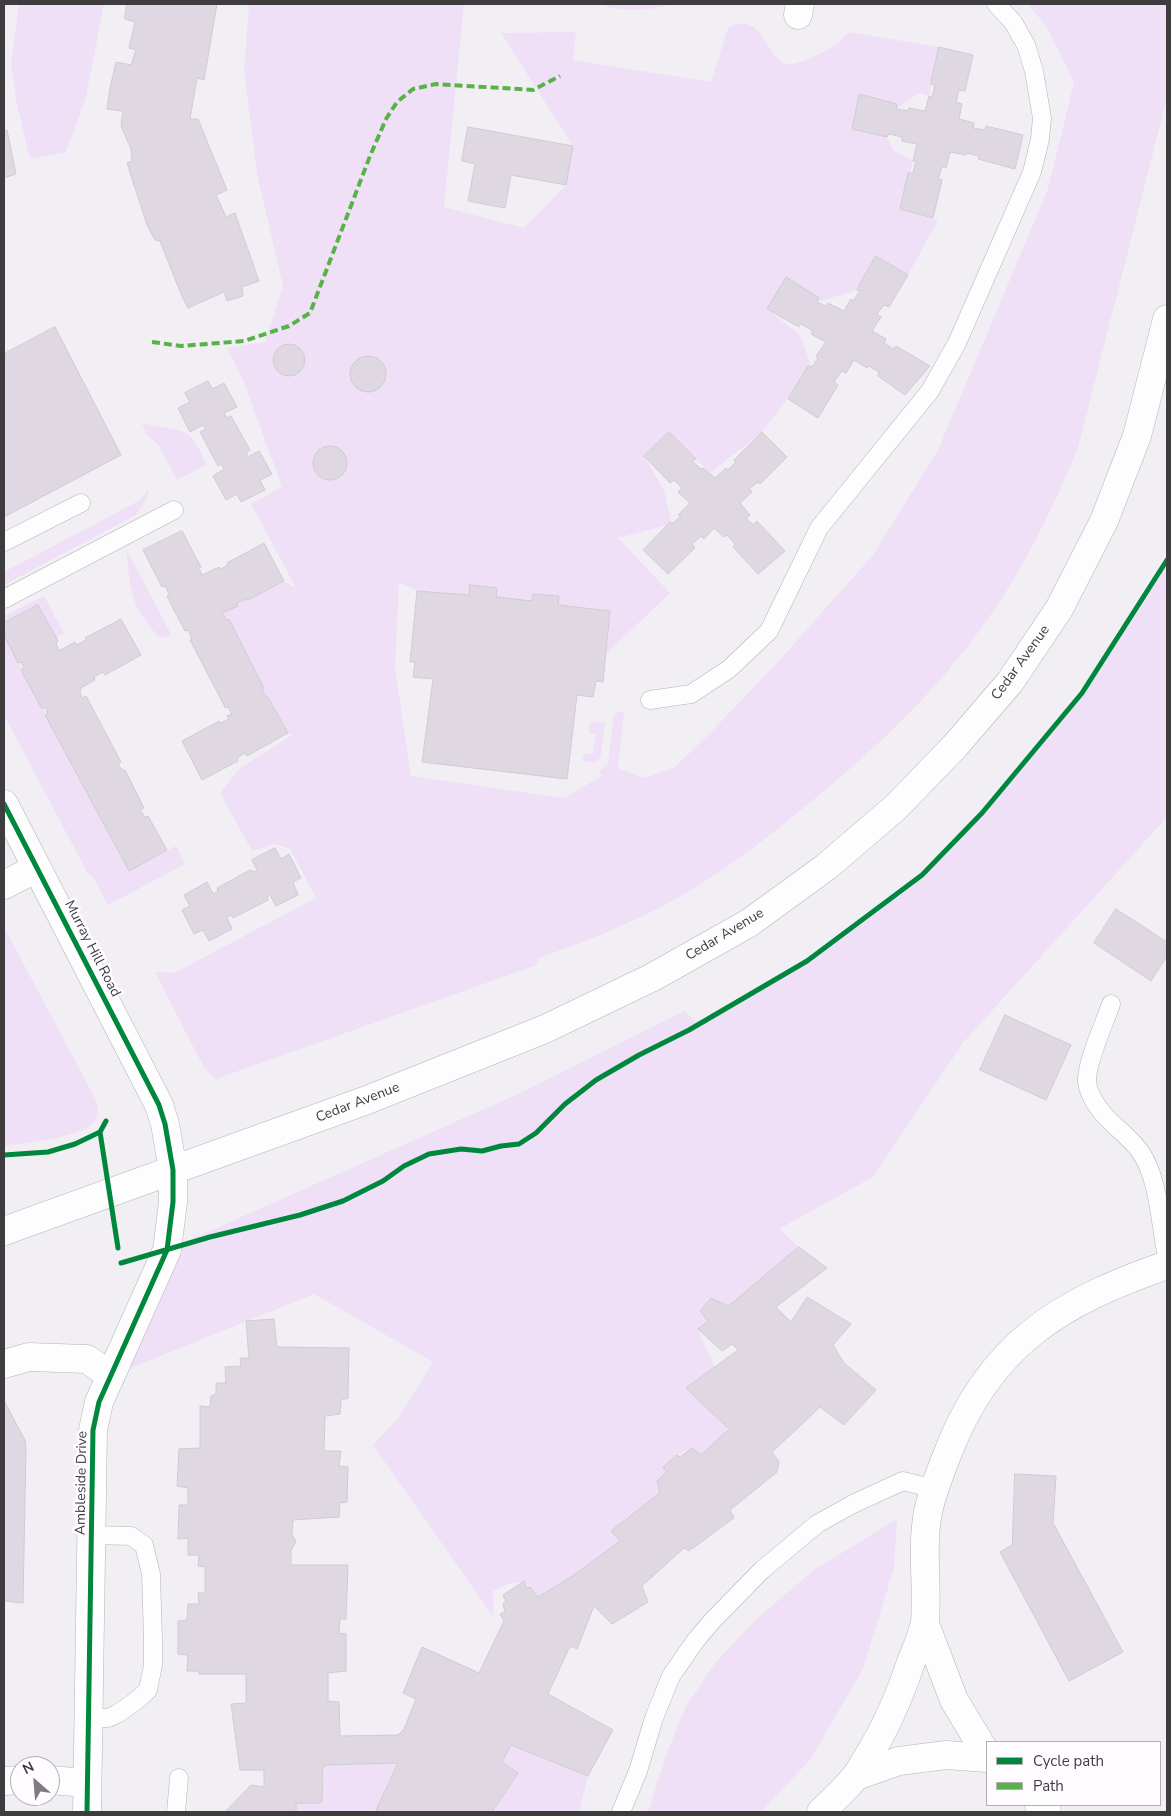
<!DOCTYPE html>
<html>
<head>
<meta charset="utf-8">
<style>
  body { margin:0 }
  #map { position:relative; width:1171px; height:1816px; overflow:hidden; background:#f1eff3; font-family:"Nunito Sans",sans-serif }
  canvas { display:block }
  .frame { position:absolute; inset:0; border:5px solid #3e3c3f; pointer-events:none }
  .legend { position:absolute; left:986px; top:1741px; width:175px; height:65px; box-sizing:border-box; background:#fefcff; border:1px solid #b1afb2; margin:0; padding:6px 9px; list-style:none; font-size:15px; color:#3e3c3f }
  .legend li { display:flex; align-items:center; gap:10px; height:25px }
  .legend b { width:25px; border:1px solid #b1afb2 }
  .north { position:absolute; left:10px; top:1756px; width:50px; height:50px; box-sizing:border-box; background:#fefcff; border:1px solid #b1afb2; border-radius:50%; rotate:333deg; font-size:14px; font-weight:700; line-height:20px; text-align:center; color:#3e3c3f }
  .north::after { content:''; display:block; margin:auto; width:18px; height:22px; background:#7d7b7e; clip-path:polygon(50% 0,100% 100%,50% 72%,0 100%) }
</style>
</head>
<body>
<div id="map">
<canvas width="1171" height="1816"></canvas>
<div class="frame"></div>
<ul class="legend">
<li><b style="height:6px;background:#00873e"></b>Cycle path</li>
<li><b style="height:6px;background:#57b347"></b>Path</li>
</ul>
<div class="north">N</div>
</div>
<script>
const context = document.querySelector('canvas').getContext('2d');
context.lineJoin = 'round';
function fill(path, color) { context.fillStyle = color; context.fill(path, 'evenodd'); }
function trace(path, color, width, dash) { context.strokeStyle = color; context.lineWidth = width; context.lineCap = dash ? 'butt' : 'round'; context.setLineDash(dash || []); context.stroke(path); }
function label(font, color, halo, rows, align = 'center') {
  context.font = font + ' "Nunito Sans",sans-serif'; context.lineWidth = 5; context.setLineDash([]); context.textBaseline = 'middle'; context.strokeStyle = halo; context.fillStyle = color; for (const [text, x, y, turn = 0] of rows) {
    context.save(); context.translate(x, y); context.rotate((+turn || 0) * Math.PI / 180); context.textAlign = isNaN(turn) ? turn : align; if (halo) context.strokeText(text, 0, 0); context.fillText(text, 0, 0); context.restore();
  }
}
const green = new Path2D(`
  M19,4H104L86,98L66,152L30,159L17,105L11,64Z
  M249,4H464L444,207L524,228L566,185L573,146L501,33L576,32L573,60L711,82L728,28C763,10 763,54 786,64C794,68 830,49 838,43C842,40 845,35 849,32L939,47L929,96L919,93L896,109L859,95L852,129L887,137L893,150L913,161L900,209L938,220L908,275L877,256L857,290L817,302L786,278L767,309L800,335L812,367L762,432L710,473L669,432L644,456L664,490L672,524L618,538L670,593L606,654L610,611L417,591L399,582L395,668L411,776L564,798L602,776L599,771L608,763L614,714L617,712H624L618,768L644,778L675,767L711,732L775,665L873,555L938,450L1048,189L1074,82L1046,26L1028,4H1167V98L1078,448C1051,513 1020,577 977,634C926,703 862,761 795,815C758,845 718,875 676,899C632,923 586,942 538,958L537,965L216,1079L206,1070L199,1058L155,972L174,973L316,898L290,849L275,844L252,851L220,793L240,768L292,735L288,733L269,697L266,698L262,690L264,688L229,620H226L222,613L246,599L249,600L284,581L296,588L251,504L282,487L243,380L227,348L265,342L283,286L257,174L244,71Z
  M600,4H672C654,11 618,12 600,4Z
  M142,423C156,428 183,427 191,437C198,445 202,456 207,465L177,480L158,444L147,436Z
  M149,489L147,499L136,515L4,585V572L133,504L140,499Z
  M126,548L171,634L165,638L157,636L137,608L130,586Z
  M1167,560V817L963,1043L873,1177L779,1229L799,1247L728,1306L711,1298L700,1310L708,1321L698,1330L715,1367L687,1388L729,1429L701,1455L691,1448L677,1455L663,1467L667,1472L657,1481L660,1493L620,1541L571,1577L538,1597L524,1581L508,1584L493,1591L494,1618L373,1445L399,1417L433,1362L314,1294L111,1376L167,1250L518,1094L684,1011L700,1024L807,961L922,875L982,813L1082,693Z
  M44,596L64,633L56,638L38,605L4,623V616Z
  M4,634L128,870L176,846L185,864L108,905L93,877L88,874L4,715Z
  M590,722L605,723L601,756L595,763L582,761L584,753L592,754L596,734L589,733Z
  M4,927L96,1100C98,1108 99,1115 94,1122C81,1138 24,1143 4,1146Z
  M897,1519L894,1568L863,1669L810,1760L761,1812H648L667,1753L685,1708L715,1663L755,1620L814,1570Z
  M511,1745L588,1776L579,1812H492L518,1773L502,1762Z
  M398,1763L376,1809L380,1812H289L296,1803L322,1800L325,1765Z`);
const building = new Path2D(`
  M127,4H217L204,80L197,78L190,119H198L227,190L216,195L226,217L235,213L259,281L242,287L243,296L227,301L224,292L188,308L181,294L160,241L155,240L147,225L127,163L132,161L131,149L121,126L123,111L107,109L110,88L116,62L131,65L136,50L129,48L135,22L125,19Z
  M939,47L973,55L965,91L959,90L956,102L962,104L959,119L974,123L973,128L985,130L986,126L1023,135L1015,169L978,159L979,156L967,153L966,155L950,152L946,168L942,167L938,179L942,180L933,218L900,209L908,173H913L916,161H913L917,144L902,141V137L889,134L887,137L852,129L859,94L897,104L896,109L908,111L909,108L925,111L929,96L932,97L935,85L931,84Z
  M468,127L573,146L566,185L511,175L505,208L468,201L475,164L462,161Z
  M4,130H7L16,174L4,178Z
  M876,256L908,275L889,307L884,305L877,314L881,317L872,331L886,339L884,343L893,349L896,346L930,366L905,395L878,376L879,372L869,366L867,368L854,360L846,373L842,371L834,382L838,385L818,418L788,399L808,366L812,367L818,358L816,356L826,342L811,334L813,331L801,324L799,327L767,309L786,277L819,298L817,302L826,306L828,303L844,311L851,299L853,301L860,291L857,290Z
  M55,327L121,455L4,517V354Z
  M273 360a16 16 0 1 1 32 0a16 16 0 1 1-32 0Z
  M350 374a18 18 0 1 1 36 0a18 18 0 1 1-36 0Z
  M208,381L212,389L224,383L237,407L224,413L227,418L231,416L250,450L246,453L248,457L259,451L272,474L260,480L265,490L241,502L237,494L226,500L213,476L224,469L221,464L218,466L200,432L206,429L203,425L190,432L178,408L190,402L185,393Z
  M669,432L696,459L692,461L701,469L703,468L715,478L726,468L728,470L736,462L734,460L762,432L787,457L760,484L758,482L749,489L752,492L740,503L750,515L746,518L753,525L757,521L785,551L758,574L733,547L735,544L727,535L724,537L714,528L704,539L701,536L692,544L695,548L668,574L643,550L670,522L672,524L681,516L678,515L690,503L678,492L682,488L674,480L670,483L644,456Z
  M313 463a17 17 0 1 1 34 0a17 17 0 1 1-34 0Z
  M182,531L201,567L199,568L202,575L219,567L221,569L228,565L227,563L264,543L284,581L248,600L246,599L237,603L238,606L222,613L226,620L229,619L264,688L262,690L266,698L268,697L288,733L247,756L245,753L237,758L238,761L202,780L182,741L219,721L221,723L229,719L227,716L232,714L228,707L225,708L224,705L190,640L192,639L188,630L185,631L175,612L167,596L170,595L165,586L162,587L143,550Z
  M470,585L497,588L496,597L532,601L533,594L559,596L558,605L610,611L603,682L596,681L593,697L577,695L567,779L422,762L433,679L413,677L415,662H410L417,591L469,595Z
  M38,605L58,641L56,643L59,651L75,642L76,645L86,640L85,638L121,619L141,655L105,675L103,672L94,677L95,680L81,688L80,693L82,698L86,696L121,762L118,764L123,771L125,770L144,808L140,810L145,817L148,816L167,850L129,871L45,715L48,714L45,707L42,709L21,670L24,668L21,662L18,663L4,635V623Z
  M275,848L281,859L289,854L301,878L293,882L298,895L276,906L270,895L267,897L268,900L233,918L231,915L227,917L232,929L209,941L203,930L194,934L182,910L190,906L184,895L207,882L213,894L218,891L217,888L250,870L254,872L257,870L252,860Z
  M1116,909L1167,942V956L1151,981L1094,943Z
  M1005,1015L1071,1045L1046,1100L980,1070Z
  M799,1247L827,1268L776,1307L791,1322L807,1297L851,1324L833,1345L844,1363L876,1390L844,1425L820,1407L800,1426L772,1452L779,1462L777,1472L730,1510L734,1518L689,1551L684,1548L642,1586L648,1602L612,1624L594,1606L577,1649L570,1646L548,1694L613,1730L588,1776L511,1745L502,1762L518,1773L492,1812H380L376,1810L398,1763L325,1765L323,1770L322,1800L320,1803H296V1812H225L251,1785L264,1787V1770H240L231,1704L246,1703V1674H199V1671H187L188,1655L178,1654V1621L187,1620L188,1604H199L198,1593H205V1567L198,1566L199,1555H188V1538L178,1539L179,1505H188V1488L177,1486L179,1449L200,1448V1406L210,1407L211,1396L216,1394V1383H226L225,1367L241,1366L240,1358H249L246,1321L274,1319L277,1347L349,1348L348,1398L341,1400L340,1414L325,1416L324,1451H341L339,1466L348,1467L347,1502L340,1503L339,1517L293,1520L292,1534L296,1542L291,1550V1565H348L346,1619H340L339,1633L346,1634V1671L328,1673V1701L339,1702L340,1736L398,1735L404,1729L416,1699L403,1693L422,1647L479,1673L504,1621L500,1614L505,1612L503,1604L506,1601L503,1595L524,1581L527,1588L530,1587L538,1597L571,1577L620,1541L611,1531L660,1493L657,1481L667,1472L663,1467L677,1455L680,1457L692,1448L701,1455L729,1429L686,1388L738,1350L732,1344L722,1351L698,1329L708,1321L700,1311L711,1298L728,1306Z
  M4,1401L25,1440L26,1448L23,1603L4,1601Z
  M1015,1474L1056,1476L1053,1523L1123,1652L1069,1681L1000,1552L1012,1545Z`);
const lane = new Path2D(`
  M4,542L81,503
  M4,599L174,510
  M650,700L691,694L729,669L769,631L819,528L930,391L957,343L1032,172L1040,139L1042,118L1034,71L1026,45L1013,22L996,4
  M1111,1004C1105,1022 1086,1063 1087,1081C1088,1094 1097,1107 1106,1117C1117,1129 1132,1139 1141,1153C1159,1179 1160,1225 1167,1256
  M88,1718H108L117,1714L136,1701L148,1690L153,1665V1639L151,1574L144,1545L131,1536L92,1535
  M176,1812L179,1778
  M621,1812L638,1771L654,1718L671,1676L696,1640L713,1620L762,1570L817,1524L853,1504L903,1481L935,1489`);
const street = new Path2D(`
  M798,15L800,4
  M4,885L37,868
  M4,1364L29,1357L87,1359L111,1376
  M925,1624L954,1700L987,1755
  M856,1776L899,1761L946,1755L987,1758
  M50,1780L87,1783
  M4,1781L20,1780
  M1039,1805L1047,1812
  M87,1812L93,1430L99,1402L167,1250L173,1202V1170
  M821,1812C832,1801 845,1790 855,1777C860,1771 863,1764 867,1758C886,1728 900,1695 911,1662C916,1649 923,1635 925,1622C928,1586 921,1549 928,1512C932,1493 940,1473 947,1455C989,1344 1060,1302 1167,1265`);
const secondary = new Path2D(`
  M4,804L159,1105L165,1124L173,1170
  M4,1231L367,1100L545,1029L653,977L749,923L826,867L896,807L955,746L1010,682L1059,609L1104,521L1137,436L1167,319`);
const quiet = new Path2D(`
  M152,342L181,346L244,341L289,326L310,313L370,156L386,119L397,102L413,89L436,84L533,90L560,76`);
const cycleway = new Path2D(`
  M4,804L159,1105L165,1124L173,1170V1202L167,1250L99,1402L93,1430L87,1812
  M100,1132L118,1248
  M4,1155L48,1152L75,1144L100,1132L106,1121
  M121,1263L210,1237L300,1215L343,1201L383,1181L404,1166L429,1154L461,1149L482,1151L501,1146L519,1144L536,1133L565,1104L596,1080L639,1055L689,1030L807,961L922,875L982,813L1082,693L1167,560`);
const streetNames = [
  ["Cedar Avenue",1021,663,-54],
  ["Cedar Avenue",725,935,-31],
  ["Murray Hill Road",92,949,63],
  ["Cedar Avenue",358,1103,-21],
  ["Ambleside Drive",82,1483,-89]
];
fill(green, '#efe0f7');
fill(building, '#dfd8e2');
trace(building, '#cecccf', 1);
trace(lane, '#b4b2b6', 19);
trace(street, '#b4b2b6', 29);
trace(secondary, '#b4b2b6', 29);
trace(lane, '#fdfdfd', 18);
trace(street, '#fdfdfd', 28);
trace(secondary, '#fdfdfd', 28);
trace(quiet, '#57b347', 4, [8, 4]);
trace(cycleway, '#00873e', 5);
label('14px', '#3e3c3f', '#fefcff', streetNames);
</script>
</body>
</html>
